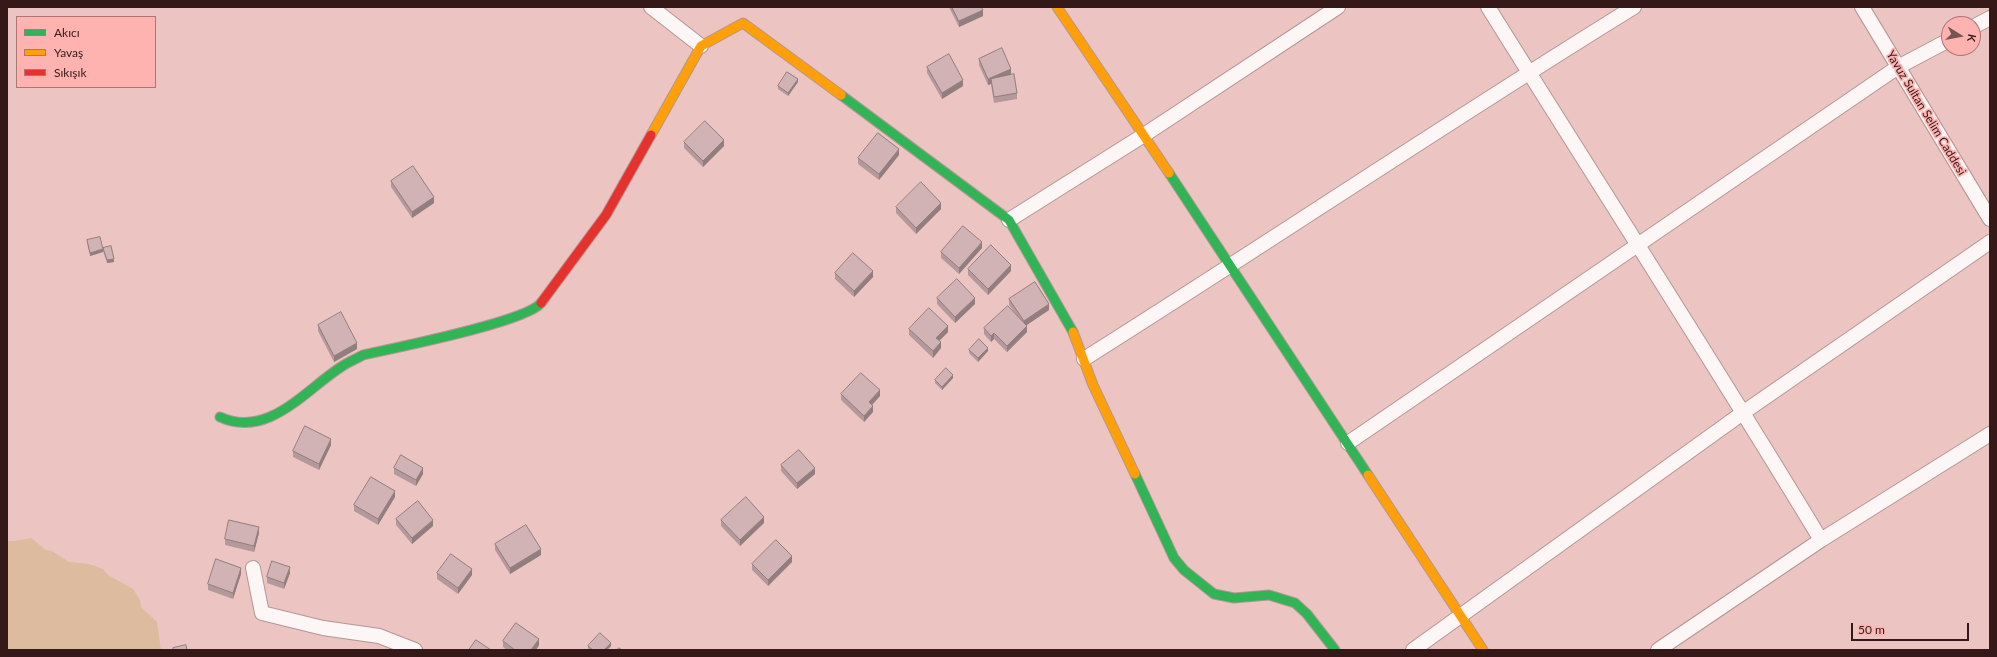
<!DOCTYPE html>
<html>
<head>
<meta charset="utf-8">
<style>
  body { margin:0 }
  #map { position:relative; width:1997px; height:657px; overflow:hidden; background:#ecc4c2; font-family:Lato,sans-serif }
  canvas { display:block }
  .frame { position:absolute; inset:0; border:8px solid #351919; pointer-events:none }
  .legend { position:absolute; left:16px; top:16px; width:140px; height:72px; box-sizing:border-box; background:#feb3b1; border:1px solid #ae7574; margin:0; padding:5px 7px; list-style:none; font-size:12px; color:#351919 }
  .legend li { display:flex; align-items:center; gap:8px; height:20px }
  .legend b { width:20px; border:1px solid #ae7574 }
  .north { position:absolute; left:1941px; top:16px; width:40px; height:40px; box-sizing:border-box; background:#feb3b1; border:1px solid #ae7574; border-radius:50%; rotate:101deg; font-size:11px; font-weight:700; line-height:16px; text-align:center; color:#351919 }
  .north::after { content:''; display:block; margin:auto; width:14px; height:18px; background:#755554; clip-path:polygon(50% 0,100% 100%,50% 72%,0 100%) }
  .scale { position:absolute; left:1851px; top:623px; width:118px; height:18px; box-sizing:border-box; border:2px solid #351919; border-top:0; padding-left:5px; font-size:12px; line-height:14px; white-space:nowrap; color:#351919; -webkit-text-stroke:3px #feb3b1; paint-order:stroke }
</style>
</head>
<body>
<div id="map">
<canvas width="1997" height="657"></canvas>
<div class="frame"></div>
<ul class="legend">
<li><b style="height:5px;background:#30b455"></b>Akıcı</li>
<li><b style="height:5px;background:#ff9f0a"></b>Yavaş</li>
<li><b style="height:5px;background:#e5322d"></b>Sıkışık</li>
</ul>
<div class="north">K</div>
<div class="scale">50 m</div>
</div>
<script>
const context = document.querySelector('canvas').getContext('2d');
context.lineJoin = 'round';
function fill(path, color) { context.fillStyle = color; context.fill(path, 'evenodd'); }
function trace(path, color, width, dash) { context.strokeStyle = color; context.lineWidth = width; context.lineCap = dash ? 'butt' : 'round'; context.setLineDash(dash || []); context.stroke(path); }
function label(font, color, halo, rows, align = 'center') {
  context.font = font + ' Lato,sans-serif'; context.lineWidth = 3.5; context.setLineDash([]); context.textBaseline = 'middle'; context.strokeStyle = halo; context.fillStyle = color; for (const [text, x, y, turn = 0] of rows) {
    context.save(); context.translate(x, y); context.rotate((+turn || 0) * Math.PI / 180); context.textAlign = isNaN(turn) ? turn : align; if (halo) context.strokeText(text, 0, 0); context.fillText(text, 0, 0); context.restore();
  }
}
const green = new Path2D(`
  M31,538L46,550L52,551L69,562L89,564L103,569L108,575L133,589L140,600L141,607L157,622L161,650H7V541H14Z`);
const street = new Path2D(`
  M651,7L701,46
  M1488,7C1599,185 1713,361 1821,540
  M1862,7L1990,219
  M1973,27L1990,18
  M1009,220L1144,135L1338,7
  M1084,359C1268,243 1449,121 1634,7
  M1348,443L1898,67L1949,40
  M253,568L262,613L323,628L379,636L415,650
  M1413,650L1744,412L1990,242
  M1658,650L1821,540L1990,434`);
const fast = new Path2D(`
  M841,95L1009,220L1073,332
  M1169,173L1368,475
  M220,417C268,439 305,390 341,367C348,362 356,359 363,355C394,348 526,322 541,303
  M1135,474L1174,558L1184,570L1214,594L1234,598L1269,595L1295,603L1307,614L1335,650`);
const slow = new Path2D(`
  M1057,7L1169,173
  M651,135L701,46L743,23L841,95
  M1073,332L1093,385L1135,474
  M1368,475L1483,650`);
const jam = new Path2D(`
  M541,303L606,215L651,135`);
const wall = new Path2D(`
  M949,7H981L983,16L959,27Z
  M979,59L1011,75H1009L1017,93V99L994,103L991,84L988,85L979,65Z
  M927,67L963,86L942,99L927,73Z
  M798,82L788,96L778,89V86Z
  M684,142L724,146L703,167L684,148Z
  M899,155L879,180L858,164V158Z
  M391,181L434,203L412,218L391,187Z
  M896,207L941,209L916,234L896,213Z
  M87,240L103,252L90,256L87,243Z
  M103,248L114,262L107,263L103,251Z
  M982,248L959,274L941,258V252Z
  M968,269L1011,271L988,295L968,275Z
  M835,273L873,277L854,297L835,279Z
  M937,298L975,304L955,323L937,304Z
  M1009,299L1049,310L1026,325L1027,332L1007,352L994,339L991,342L984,334V328L1015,313L1009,305Z
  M318,325L357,349L334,362L318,331Z
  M909,329L948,332L939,341L941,348L933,358L909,335Z
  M969,350L988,351L978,362L969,353Z
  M953,378L942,390L935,383V380Z
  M841,394L880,396L872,405L873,412L864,422L841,400Z
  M331,445L319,470L293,457V451Z
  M781,465L815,474L797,489L781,471Z
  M394,468L423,474L416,486L394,474Z
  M395,497L378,525L354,511V505Z
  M396,519L433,526L412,544L396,525Z
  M721,520L764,523L740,546L721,526Z
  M259,533L254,552L225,545V539Z
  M495,544L541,555L510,574L495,550Z
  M792,562L768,586L752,570V564Z
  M290,573L284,589L267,583V577Z
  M437,573L472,575L458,594L437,579Z
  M241,574L233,599L208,590V584Z
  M503,641L539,645L536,650H507L503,647Z
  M588,646H611L607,650H590L588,649Z`);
const shadedWall = new Path2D(`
  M983,10V16L959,27V21Z
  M1011,69V75L992,83L991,79V84L988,85V79Z
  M798,79V82L788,96V93Z
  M963,80V86L942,99V93Z
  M724,140V146L703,167V161Z
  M899,149V155L879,180V174Z
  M434,197V203L412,218V212Z
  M941,203V209L916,234V228Z
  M982,242V248L959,274V268Z
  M103,249V252L90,256V253Z
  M114,259V262L107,263V260Z
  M1011,265V271L988,295V289Z
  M873,271V277L854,297V291Z
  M975,298V304L955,323V317Z
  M1049,304V310L1024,327V321Z
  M948,326V332L936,344V338Z
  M1027,326V332L1007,352V346Z
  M994,333V339L991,342V336Z
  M941,342V348L933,358V351Z
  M357,343V349L334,362V356Z
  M988,348V351L978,362V358Z
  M953,375V378L942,390V387Z
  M880,390V396L869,408V402Z
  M873,406V412L864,422V416Z
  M331,439V445L319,470V464Z
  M423,468V474L416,486V480Z
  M815,468V474L797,489V483Z
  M395,491V497L378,525V519Z
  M764,517V523L740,546V540Z
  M433,520V526L412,544V538Z
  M259,527V533L254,552V546Z
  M541,549V555L510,574V568Z
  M792,556V562L768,586V580Z
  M290,567V573L284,589V583Z
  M241,568V574L233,599V593Z
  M472,569V575L458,594V588Z
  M539,639V645L536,650H531Z
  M611,643V646L607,650H604Z`);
const building = new Path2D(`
  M952,7H981L983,10L959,21Z
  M1002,48L1011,69L988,79L979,59Z
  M949,54L963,80L942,93L927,67Z
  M787,72L798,79L788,93L778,86Z
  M1014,74L1017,93L994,97L991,79Z
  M705,121L724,140L703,161L684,142Z
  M878,133L899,149L879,174L858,158Z
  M413,166L434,197L412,212L391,181Z
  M921,182L941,203L916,228L896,207Z
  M963,226L982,242L959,268L941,252Z
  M100,237L103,249L90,253L87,240Z
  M991,245L1011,265L988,289L968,269Z
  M111,246L114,259L107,260L103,248Z
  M853,253L873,271L854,291L835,273Z
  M957,279L975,298L955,317L937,298Z
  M1035,282L1049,304L1024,321L1009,299Z
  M1008,306L1027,326L1007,346L994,333L991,336L984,328Z
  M929,308L948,326L936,338L941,342L933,351L909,329Z
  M341,312L357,343L334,356L318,325Z
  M979,339L988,348L978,358L969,350Z
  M946,368L953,375L942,387L935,380Z
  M861,373L880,390L869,402L873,406L864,416L841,394Z
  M305,426L331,439L319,464L293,451Z
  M799,450L815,468L797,483L781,465Z
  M401,455L423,468L416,480L394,468Z
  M371,477L395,491L378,519L354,505Z
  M746,497L764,517L740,540L721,520Z
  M418,501L433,520L412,538L396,519Z
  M229,520L259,527L254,546L225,539Z
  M526,525L541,549L510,568L495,544Z
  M776,540L792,556L768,580L752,564Z
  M451,554L472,569L458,588L437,573Z
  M216,559L241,568L233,593L208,584Z
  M272,561L290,567L284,583L267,577Z
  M516,623L539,639L531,650H515L503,641Z
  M600,633L611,643L604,650H593L588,646Z
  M476,640L491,650H469Z
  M186,645L187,650H173V648Z
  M619,648L622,650H617Z`);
const streetNames = [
  ["Yavuz Sultan Selim Caddesi",1926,113,59]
];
fill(green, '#ddbb9f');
trace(street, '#b49695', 16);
trace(fast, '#b49695', 11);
trace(slow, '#b49695', 11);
trace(jam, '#b49695', 11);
trace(street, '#fcf6f6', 14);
trace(fast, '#30b455', 9);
trace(slow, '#ff9f0a', 9);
trace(jam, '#e5322d', 9);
fill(wall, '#b4999c');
fill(shadedWall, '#927d7f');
fill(building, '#d1b2b5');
trace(building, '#927d7f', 1);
label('12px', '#351919', '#feb3b1', streetNames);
</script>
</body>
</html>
